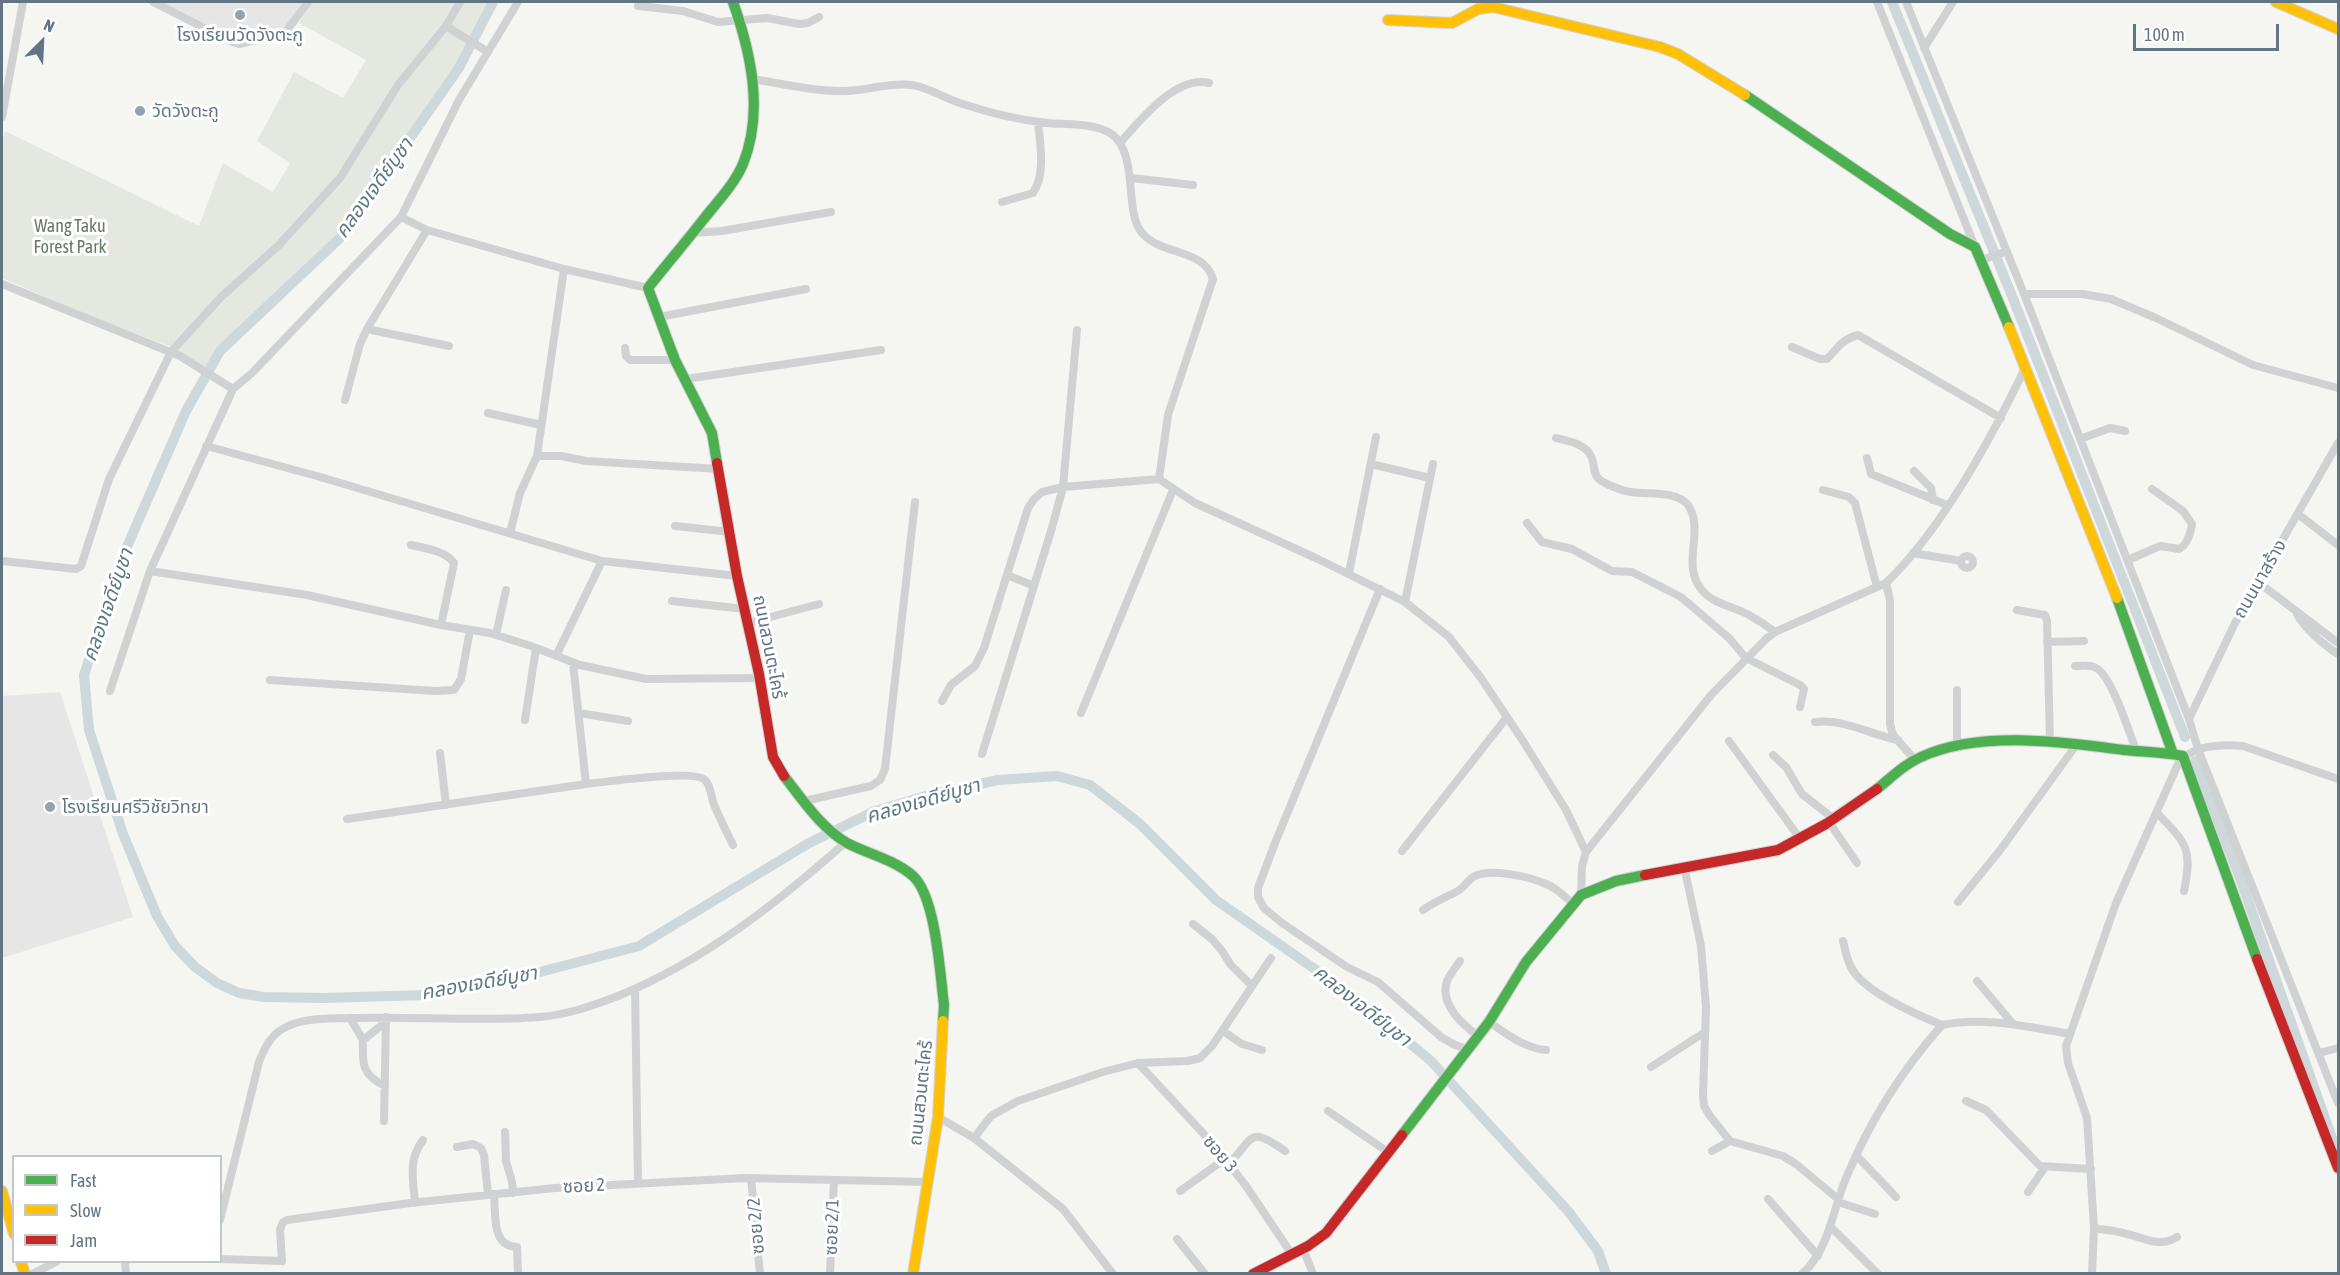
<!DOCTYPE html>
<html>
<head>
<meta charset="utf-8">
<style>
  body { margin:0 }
  #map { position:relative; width:2340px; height:1275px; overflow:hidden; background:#f5f5f2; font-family:"Asap Condensed",sans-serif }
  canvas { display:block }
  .frame { position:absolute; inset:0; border:3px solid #627585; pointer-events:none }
  .legend { position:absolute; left:12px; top:1155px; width:210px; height:108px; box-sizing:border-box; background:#fff; border:2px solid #c0c8ce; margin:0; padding:8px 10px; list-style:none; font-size:18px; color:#627585 }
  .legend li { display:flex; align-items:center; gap:12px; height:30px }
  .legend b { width:30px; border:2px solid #c0c8ce }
  .north { position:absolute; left:12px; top:12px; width:60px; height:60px; -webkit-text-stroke:4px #fff; paint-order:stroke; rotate:24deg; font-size:16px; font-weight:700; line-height:24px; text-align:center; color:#627585 }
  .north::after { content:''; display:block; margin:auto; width:21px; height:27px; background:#627585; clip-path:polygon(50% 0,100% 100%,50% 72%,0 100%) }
  .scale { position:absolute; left:2133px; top:24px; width:146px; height:27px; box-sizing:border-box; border:3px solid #627585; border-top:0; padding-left:8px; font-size:18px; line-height:21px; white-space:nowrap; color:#627585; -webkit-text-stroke:4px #fff; paint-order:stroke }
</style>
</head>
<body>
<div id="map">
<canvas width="2340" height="1275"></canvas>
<div class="frame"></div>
<ul class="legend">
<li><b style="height:8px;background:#4caf50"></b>Fast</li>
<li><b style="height:8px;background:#ffc107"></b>Slow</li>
<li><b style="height:8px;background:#c62828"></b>Jam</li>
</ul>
<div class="north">N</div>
<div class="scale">100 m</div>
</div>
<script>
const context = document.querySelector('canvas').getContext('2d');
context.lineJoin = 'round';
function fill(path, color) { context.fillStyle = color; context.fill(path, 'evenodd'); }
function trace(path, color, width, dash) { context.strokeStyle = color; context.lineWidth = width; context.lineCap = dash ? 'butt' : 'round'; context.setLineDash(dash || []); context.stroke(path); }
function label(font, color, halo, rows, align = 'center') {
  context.font = font + ' "Asap Condensed","Noto Sans Thai",sans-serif'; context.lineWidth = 6; context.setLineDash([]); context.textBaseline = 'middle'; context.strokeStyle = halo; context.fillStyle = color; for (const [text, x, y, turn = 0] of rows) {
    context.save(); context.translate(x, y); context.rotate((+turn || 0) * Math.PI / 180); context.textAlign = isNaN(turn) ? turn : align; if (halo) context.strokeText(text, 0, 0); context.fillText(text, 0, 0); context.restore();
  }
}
const built = new Path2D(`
  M159,2H302L286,28L241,41Z
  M60,692L133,917L2,958V696Z`);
const green = new Path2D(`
  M312,2H493L459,68L340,238L220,351L208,372L169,346L97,319L2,278V142L5,131L199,226L223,163L273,192L290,163L257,141L294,72L343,98L366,60L299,23Z`);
const canal = new Path2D(`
  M493,2L459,68L340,238L220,351L186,411L126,549L84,675L89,730L123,834L157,916L175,946L195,967L217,983L239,993L264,997L323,998L427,995L521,977L639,946L809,843L875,811L929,795L998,780L1057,776L1090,785L1140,824L1216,900L1349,993L1431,1061L1568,1211L1598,1251L1606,1274
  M1892,2L2014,301L2185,737
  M2195,761L2240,878L2338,1155`);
const street = new Path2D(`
  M153,2L232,42L239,44L285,33L308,2
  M1877,2L1975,247
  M1906,2L2024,294L2189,719L2198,749L2338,1103
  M638,6L683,11L718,22L767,18L799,24L808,23L819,17
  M446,26L488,52
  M1924,48L1953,2
  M753,79C782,84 813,91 843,91C866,91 889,82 912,85C928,87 946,99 963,104C990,113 1019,120 1047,123C1066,125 1104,122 1117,139C1138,165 1124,214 1143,234C1161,255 1205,249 1213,279L1168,415L1159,479
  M2,117L23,2
  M1120,143C1139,121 1176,75 1209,83
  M1131,178L1193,185
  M1002,202L1033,193C1046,174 1040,144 1038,122
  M401,217L459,100L518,2
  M693,233L722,231L831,212
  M1982,260L2007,251
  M2,284L180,356L233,389
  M2024,294H2082L2111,299L2156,318L2253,365L2338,388
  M659,317L806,289
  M367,329L449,346
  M1792,347L1820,359H1827C1838,348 1842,339 1858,335L2001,418
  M625,348L626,356L630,360H675
  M686,379L881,350
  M345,400L360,344L367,329L427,230
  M488,413L541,425
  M1556,438C1567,441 1582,443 1589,453C1599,467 1587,476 1609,485C1616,488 1624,491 1631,492C1648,495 1676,490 1688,505C1705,529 1681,564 1701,589C1711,603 1734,607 1749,615C1758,620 1767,626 1775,632
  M2080,439L2110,428L2125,431
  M206,446L317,476L602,561
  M537,456H561L586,461L719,469
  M1867,458L1871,474L1947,505
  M1371,464L1430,478
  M1914,471L1931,488L1933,500
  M1823,490L1849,497L1855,503L1877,587
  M2298,514L2338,545
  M1527,523L1542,542L1572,549L1612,571L1632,572L1681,597L1729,638L1746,658L1800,685L1804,689L1800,707
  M675,526L730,532
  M510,533L520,493L537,456L564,269
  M411,545C424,548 446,551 454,563L441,625
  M1913,553L1961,561
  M1961 562a6 6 0 1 1 12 0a6 6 0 1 1-12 0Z
  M2128,560L2160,546L2179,549C2187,545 2191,533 2192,524L2183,511L2152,489
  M2,561L76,569L81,566L109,479L171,352L221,297L279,245L340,178L398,85L446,26L460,2
  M150,571L307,595L441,625L490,633L531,646L580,665L646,679L760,678
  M1349,573L1376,437
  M1007,575L1034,586
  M2258,582L2338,643
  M1886,583L1890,600V724L1893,735L1915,760
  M1380,589L1275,843L1258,888V897L1264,908L1282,923L1347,967L1378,982L1441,1037L1455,1045L1468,1049
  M672,601L745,609
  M1405,602L1433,464
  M2017,610L2045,615L2047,621L2050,742
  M2297,614C2304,628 2325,646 2338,654
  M748,623L819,604
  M496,635L506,590
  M2047,642L2084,641
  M556,656L602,561L737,576
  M2075,666C2081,666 2089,665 2094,667C2111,672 2129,733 2136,750
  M270,680L435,691L454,690L461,679L470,630
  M110,691L150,571L233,389L252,373L401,217L427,230L564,269L648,288
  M942,701L951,685L975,666L984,648L1028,508L1034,499L1042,492L1063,487L1159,479L1195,503L1318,559L1405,602L1449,637L1481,678L1523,741L1566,810L1586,852
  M579,713L628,721
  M1081,713L1173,490
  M2189,719L2235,623L2338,443
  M525,720L536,648
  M1815,722C1847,719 1868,734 1898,740
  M1729,741L1801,840
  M1957,746V690
  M440,753L446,805
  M982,754L1051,531L1063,487L1077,330
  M1773,755L1786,767L1802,794L1834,819
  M586,784C606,782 695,769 705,780C711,786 711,795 713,802C719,817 726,831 733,845
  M804,801L871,786L880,780L885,769L915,502
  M2157,813C2186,843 2193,848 2184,891
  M347,819L586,784L573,663
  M1829,822L1857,863
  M1402,851L1507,717
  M1684,866L1701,946L1706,1007L1703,1095L1704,1106L1710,1116L1730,1141L1783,1156L1796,1164L1838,1199
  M1581,895L1582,866L1586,852L1711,695L1766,639L1775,632L1886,583C1943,528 1991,439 2025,368
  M1958,902L2001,849L2077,744
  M1423,910C1434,902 1444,898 1456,892C1463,889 1467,881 1473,877C1489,867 1530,877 1546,884C1557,888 1564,896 1572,903
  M1193,924L1212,939L1222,951L1231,965L1252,986
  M1843,941C1846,953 1848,966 1857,976C1876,997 1915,1014 1942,1025
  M1460,961C1456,967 1450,974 1447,981C1439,1004 1462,1024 1478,1036
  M1977,981L2013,1024
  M635,989L638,1183
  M350,1018L363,1040
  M1489,1022C1507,1034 1524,1048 1546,1050
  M1223,1031L1242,1044L1262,1050
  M2319,1053L2338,1048
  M1138,1063L1213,1144L1246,1186L1291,1253
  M1651,1067L1705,1032
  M385,1086C362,1075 362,1064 363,1040L386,1022
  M1966,1101L1986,1110L2040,1166L2091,1169
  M1328,1111L1388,1152
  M938,1117L974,1138L1063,1209L1113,1274
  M384,1121L386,1017
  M505,1132L506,1161L512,1182L513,1193
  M974,1138L991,1116L1018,1101L1103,1072L1138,1063L1188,1061L1200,1058L1212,1046L1271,958
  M457,1147L473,1144L481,1148L484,1155L488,1195
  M1712,1151L1730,1141
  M1857,1156L1896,1197
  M1229,1164C1254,1138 1248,1125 1285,1151
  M751,1178L760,1274
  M1180,1191L1225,1159
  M2028,1192L2045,1167
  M494,1194C496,1215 491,1246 517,1247L518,1274
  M1768,1199L1818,1256
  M1838,1202L1875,1214
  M415,1203C413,1179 408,1160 423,1140
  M220,1220L259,1062C265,1047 271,1034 286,1027C306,1017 331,1019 353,1018C415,1016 477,1022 539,1017C566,1015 592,1006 618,996C704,961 777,903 846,842
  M1830,1226L1878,1274
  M2094,1228C2105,1230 2117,1231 2127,1234C2145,1238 2159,1248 2177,1237
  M1177,1239L1205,1274
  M1303,1248L1313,1274
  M220,1259L282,1261L280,1230L283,1222L287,1220L410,1203L555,1188L745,1178L927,1182
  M125,1262L126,1274
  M32,1274L56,1262
  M830,1274L834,1180
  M1802,1274C1830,1249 1832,1211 1846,1178C1869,1123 1902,1070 1942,1025C1984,1016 2028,1027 2070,1034
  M2092,1274L2094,1228L2087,1118L2068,1063L2066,1046L2116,903L2178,764C2190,745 2223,744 2243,746L2338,779`);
const fast = new Path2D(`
  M1745,95L1950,234L1975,247L2009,327
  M717,463L712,433L675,360L648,288C666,265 685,243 703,220C717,202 734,185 743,164C764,112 751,53 733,2
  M2117,598L2173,754
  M784,776C802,799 821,828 847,843C868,854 895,860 913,876C936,897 940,974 944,1005L943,1021
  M1877,789C1891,778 1904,764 1921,757C1980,730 2062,742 2124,750C2144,752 2163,752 2183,756L2257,959
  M1402,1135L1489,1022L1526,962L1581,895L1616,881L1645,875`);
const slow = new Path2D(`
  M2276,2L2338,29
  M1388,20L1452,23L1478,9L1493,7L1660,47L1678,54L1745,95
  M2009,327L2117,598
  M2,1191L14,1234
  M21,1262L25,1274
  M913,1274L938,1117L943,1021`);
const jam = new Path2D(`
  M717,463L737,576L759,674L773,757L784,776
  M1645,875L1778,850L1826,824L1877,789
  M2257,959L2338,1168
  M1253,1274L1308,1246L1326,1233L1402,1135`);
const markers = [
  [240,15,6,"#95a2ab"],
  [140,111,6,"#95a2ab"],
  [50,807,6,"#95a2ab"]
];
const poiNames = [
  ["โรงเรียนวัดวังตะกู",240,35,"center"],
  ["วัดวังตะกู",152,111],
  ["โรงเรียนศรีวิชัยวิทยา",62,807]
];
const parkNames = [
  ["Wang Taku",70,226],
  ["Forest Park",70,247]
];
const streetNames = [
  ["ถนนนาสร้าง",2260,579,-60],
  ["ถนนสวนตะไคร้",769,647,79],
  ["ถนนสวนตะไคร้",921,1093,-84],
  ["ซอย 3",1220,1154,50],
  ["ซอย 2",584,1186,-3],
  ["ซอย 2/2",756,1226,-95],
  ["ซอย 2/1",832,1227,-88]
];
const waterNames = [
  ["คลองเจดีย์บูชา",374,188,-54],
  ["คลองเจดีย์บูชา",108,605,-71],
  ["คลองเจดีย์บูชา",923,801,-16],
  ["คลองเจดีย์บูชา",479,983,-10],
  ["คลองเจดีย์บูชา",1362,1006,38]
];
fill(built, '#e5e6e5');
fill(green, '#e4e8e0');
trace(canal, '#ced7da', 10);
trace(fast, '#d0d2d2', 12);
trace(slow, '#d0d2d2', 12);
trace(jam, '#d0d2d2', 12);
trace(street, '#d0d1d2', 8);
trace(fast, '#4caf50', 10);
trace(slow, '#ffc107', 10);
trace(jam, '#c62828', 10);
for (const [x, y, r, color] of markers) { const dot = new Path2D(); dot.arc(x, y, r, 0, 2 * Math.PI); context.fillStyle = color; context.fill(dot); trace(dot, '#fff', 2); }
label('18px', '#627585', '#fff', poiNames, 'left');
label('18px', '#667c61', '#fff', parkNames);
label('18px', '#627585', '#fff', streetNames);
label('italic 20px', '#5e7783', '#fff', waterNames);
</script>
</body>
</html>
